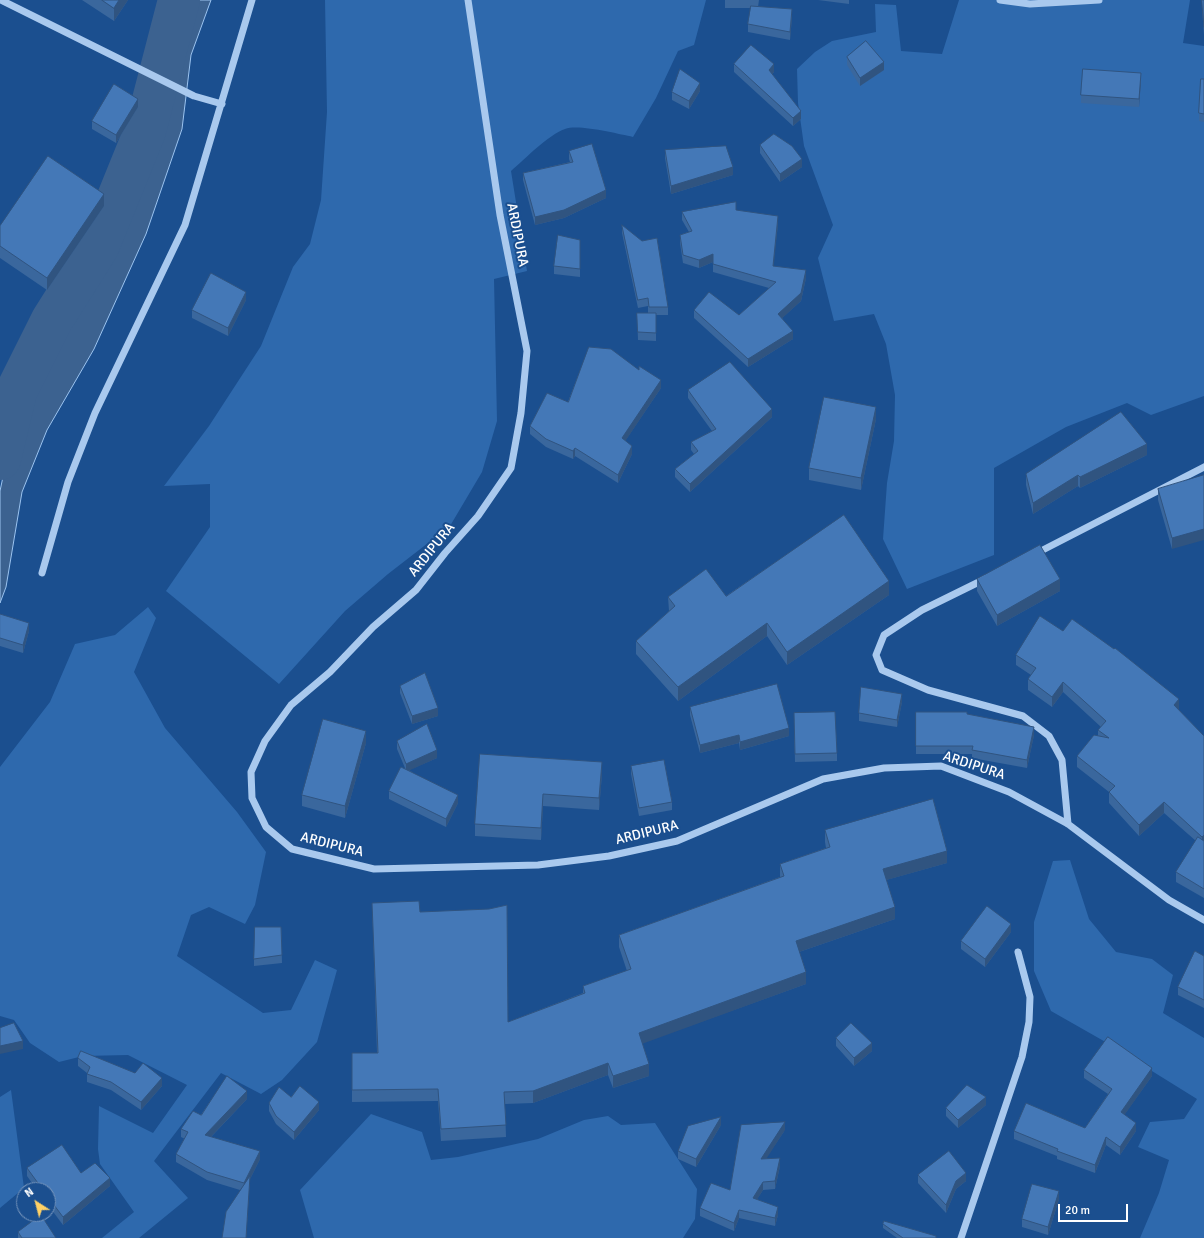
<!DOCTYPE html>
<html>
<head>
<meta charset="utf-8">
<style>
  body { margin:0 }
  #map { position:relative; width:1204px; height:1238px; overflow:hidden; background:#1b4f8f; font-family:Signika,sans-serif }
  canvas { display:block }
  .north { position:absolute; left:16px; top:1182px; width:40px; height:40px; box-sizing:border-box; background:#1b4f8f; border:1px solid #7695bc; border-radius:50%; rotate:324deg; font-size:11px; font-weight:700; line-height:16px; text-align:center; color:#fff }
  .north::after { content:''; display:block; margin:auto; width:14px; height:18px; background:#ffd166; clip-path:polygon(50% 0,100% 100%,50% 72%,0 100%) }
  .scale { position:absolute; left:1058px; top:1204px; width:70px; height:18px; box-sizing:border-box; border:2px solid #fff; border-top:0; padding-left:5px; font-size:12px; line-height:14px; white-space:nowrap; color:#fff; -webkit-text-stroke:3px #1b4f8f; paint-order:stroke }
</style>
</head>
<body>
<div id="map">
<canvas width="1204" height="1238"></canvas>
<div class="north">N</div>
<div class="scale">20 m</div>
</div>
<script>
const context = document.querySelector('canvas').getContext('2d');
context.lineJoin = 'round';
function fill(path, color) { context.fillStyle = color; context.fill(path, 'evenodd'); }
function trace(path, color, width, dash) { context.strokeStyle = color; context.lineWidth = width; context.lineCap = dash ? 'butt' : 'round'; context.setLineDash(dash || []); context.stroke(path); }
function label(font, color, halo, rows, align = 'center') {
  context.font = font + ' Signika,sans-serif'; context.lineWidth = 4; context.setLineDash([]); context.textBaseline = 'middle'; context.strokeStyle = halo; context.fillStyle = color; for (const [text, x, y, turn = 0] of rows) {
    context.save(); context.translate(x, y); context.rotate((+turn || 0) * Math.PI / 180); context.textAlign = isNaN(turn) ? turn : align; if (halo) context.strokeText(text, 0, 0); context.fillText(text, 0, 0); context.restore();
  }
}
const green = new Path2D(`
  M325,0H706L694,45L678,51L656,98L633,137C618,134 579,124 565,129C548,135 525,159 511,171L527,271L494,279L497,421L482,472L450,526L388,574L345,611L279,684L166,591L210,527V484L164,486L209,426L261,346L293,267L310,244L321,200L327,112Z
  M959,0H1190L1183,43L1204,46V396L1151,415L1127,403L1066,427L994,468V555L907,589L883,539L887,483L894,441L895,395L886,344L874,314L834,321L818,258L833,225L804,146L798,103L797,69L815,52L832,41L876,32L875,4L896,5L901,51L942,54Z
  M148,607L156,618L134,672L165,728L237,812L266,852L255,905L245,924L209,907L191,915L177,956L263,1013L291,1010L315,960L337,970L317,1042L282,1080L261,1094L221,1073L154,1161L188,1198L139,1238H102L134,1212L100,1164L98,1149L99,1106L153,1133L187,1085L128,1055L83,1056L59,1062L30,1043L14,1020L0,1016V767L50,702L75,644L115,635Z
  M1070,860L1089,919L1116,952L1152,959L1173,975L1163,1013L1204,1038V1238H1140L1159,1193L1169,1160L1138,1147L1150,1122L1184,1119L1197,1099L1102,1040L1051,1011L1034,971V922L1053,861Z
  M11,1090L24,1188L0,1208V1097Z
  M371,1114L422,1132L431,1160L458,1157L538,1139L584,1120L608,1116L621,1125L655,1123L697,1189L695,1219L683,1238H314L300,1190Z`);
const water = new Path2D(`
  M179,0H211L191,55L182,129L146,234L94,349L47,430L22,492L6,587L0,603V491L12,434L42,372L110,240L141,164L157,100Z`);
const river = new Path2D(`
  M0,459L16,392L52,320L98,247L145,131L179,0`);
const minor = new Path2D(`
  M1,0L194,96L222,104
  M468,0L500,215L527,351L521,413L511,468L478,516L445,553L416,590L373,627L330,672L291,705L265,741L251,772L252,798L266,827L292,849L374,869L538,865L609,856L677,841L823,779L884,768L941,766L1009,792L1068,824L1169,900L1204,920
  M1000,0L1030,4L1099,0
  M1035,554L1204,467
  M42,573L68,482L95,413L185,225L252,0
  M985,579L922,610L884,635L876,655L882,670L928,690L1023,716L1049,736L1062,760L1068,824
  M961,1238L1022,1057L1029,1022L1030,997L1018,952`);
const wall = new Path2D(`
  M82,0H128L114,21Z
  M725,0H759L758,7L792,17L790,40L748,32V24L751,8H725Z
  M818,0H849V4Z
  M1202,0H1204V35L1202,8Z
  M847,57L884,70L860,86L847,65Z
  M734,64L774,72L772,74L801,119L793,126L734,72Z
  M1204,79V122L1199,121V113Z
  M1141,80L1139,107L1081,103V95Z
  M700,91L689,109L672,100V92Z
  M138,107L116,143L92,129V121Z
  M760,145L802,167L780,182L760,153Z
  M665,150L733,175L671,194L665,158Z
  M569,151L606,198L564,218L535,225L523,180V173L570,162L569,159Z
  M104,206L47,290L0,258V226Z
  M736,210L778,224L773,266L806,278L801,301L782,318L793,339L748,367L694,318V310L739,315L769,288L713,272V262L699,268L683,263L680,243V235L689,232L682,220V212Z
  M622,225L668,307V315H656V341L638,340L637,313H648V306L638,308L622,233Z
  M580,240V277L554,274V266Z
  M246,300L228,336L192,318V310Z
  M661,388L625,441L632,454L618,483L575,456L573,459L546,447L530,434V426L568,402Z
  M688,390L772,417L690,492L675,477V469L694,454L691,450V442L712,431L688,398Z
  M876,419L861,490L809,480V468Z
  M1147,455L1080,488L1078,486L1033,514L1026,485V474Z
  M1204,475L1172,549L1158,500V489Z
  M977,579L1060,591L997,626L977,591Z
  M889,595L787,665L767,636L678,701L636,654V641L669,611L668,597L726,596Z
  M0,614L29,631L23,653L0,646Z
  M1016,655L1179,709V710L1204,736V898L1176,882V872L1196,841L1164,813L1139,836L1109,803V792L1077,767V756L1098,736V730L1101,727L1063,692L1052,707L1028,690V679L1031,675L1016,665Z
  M400,686L438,716L412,724L400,693Z
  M902,702L897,727L859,721V713Z
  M690,707L789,736L740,750L739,743L700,753L690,715Z
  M916,712L967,714L1034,735L1027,768L972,758V754H916Z
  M794,721L837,753V761L795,762Z
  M397,741L437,758L409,770L458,803L446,827L389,799V791L405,768L397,749Z
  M366,743L345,818L302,806V795Z
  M480,754L602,774L599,810L543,806L541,840L475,836V824Z
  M631,766L672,802V810L639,816L631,774Z
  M825,830L947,863L886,880L895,919L799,952L806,984L642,1043L649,1076L613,1088L608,1075L533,1103L505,1104L506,1137L441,1141L438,1101L352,1102V1053H377L372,903L420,912L508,1022L583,993V986L627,971L619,947V935L780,877V864L826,848L825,842Z
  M281,927L282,963L254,966V959Z
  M1011,932L985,967L961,949V941Z
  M1204,956V1008L1178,995V987Z
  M836,1038L872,1051L854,1066L836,1046Z
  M78,1058L162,1086L141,1110L111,1090L87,1082V1073L78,1066Z
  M1084,1070L1152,1076L1124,1115L1136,1131L1120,1155L1106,1145L1095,1173L1057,1159V1156L1014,1139V1131L1085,1128L1108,1094L1084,1078Z
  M291,1097L319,1110L294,1140L276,1124L269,1111V1103Z
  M247,1099L211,1137L260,1159L250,1179V1184L240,1190L207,1180L176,1162V1154L185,1139L181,1137V1129L201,1115Z
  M986,1105L958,1128L946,1116V1108Z
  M721,1125L696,1167L678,1159V1151Z
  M785,1130L766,1158L780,1166L775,1189L763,1190L757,1199L778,1215L775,1226L739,1218L734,1231L700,1216V1208L730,1190Z
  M27,1168L110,1186L63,1225L48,1205V1190H37L27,1176Z
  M918,1175L966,1181L956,1189L946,1213L918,1183Z
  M1059,1199L1048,1235L1022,1227V1219Z
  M883,1224L936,1238H897L883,1228Z
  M18,1232L56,1238H18Z`);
const shadedWall = new Path2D(`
  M119,0H128L114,21V8Z
  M792,9V17L790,40V32Z
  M884,62V70L860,86V78Z
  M774,64V72L769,78V70Z
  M1141,73V80L1139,107V99Z
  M700,83V91L689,109V101Z
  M138,99V107L116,143V135Z
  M801,111V119L793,126V118Z
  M802,159V167L780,182V174Z
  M733,167V175L671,194V186Z
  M606,190V198L564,218L535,225V217Z
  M104,194V206L47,290V278Z
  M778,216V224L773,274V266Z
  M713,254V262L699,268V260Z
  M806,270V278L801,301L778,322V314Z
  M246,292V300L228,336V328Z
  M793,331V339L748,367V359Z
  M661,380V388L622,446V438Z
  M876,407V419L861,490V478Z
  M772,409V417L690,492V484Z
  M1147,444V455L1080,488V477Z
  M632,446V454L618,483V475Z
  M575,448V456L573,459V451Z
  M1078,475V486L1033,514V503Z
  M1204,529V540L1172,549V538Z
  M1060,579V591L997,626V615Z
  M889,581V595L787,665V652Z
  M29,623V631L23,653V645Z
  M767,623V636L678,701V687Z
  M1063,682V692L1052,707V697Z
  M902,694V702L897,727V720Z
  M1179,699V709L1174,715V705Z
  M438,708V716L412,724V716Z
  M1034,727V735L1027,768V760Z
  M789,728V736L740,750V742Z
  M366,731V743L345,818V806Z
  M739,735V743L700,753V745Z
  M437,750V758L406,772V764Z
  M602,762V774L599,810V798Z
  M543,794V806L541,840V828Z
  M458,795V803L446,827V819Z
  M1164,802V813L1139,836V825Z
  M1204,835V845L1202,847V837Z
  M947,851V863L883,881V869Z
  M895,907V919L796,953V941Z
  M1011,924V932L985,967V959Z
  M806,972V984L639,1045V1033Z
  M23,1041V1049L0,1054V1046Z
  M872,1043V1051L854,1066V1058Z
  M608,1063V1075L533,1103V1091Z
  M649,1064V1076L613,1088V1076Z
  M1152,1068V1076L1121,1120V1112Z
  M162,1078V1086L141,1110V1102Z
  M247,1091V1099L205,1143V1135Z
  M986,1097V1105L958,1128V1120Z
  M319,1102V1110L294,1140V1132Z
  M721,1117V1125L696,1167V1159Z
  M785,1122V1130L761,1167V1159Z
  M1136,1123V1131L1120,1155V1147Z
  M1106,1137V1145L1095,1173V1165Z
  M260,1151V1159L250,1179L246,1238L244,1183Z
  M780,1158V1166L775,1189V1181Z
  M966,1173V1181L956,1189L946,1213V1205L956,1181Z
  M110,1178V1186L63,1225V1217Z
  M763,1182V1190L753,1206V1198Z
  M1059,1191V1199L1048,1235V1227Z
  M778,1207V1215L775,1226V1218Z
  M739,1210V1218L734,1231V1223Z`);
const building = new Path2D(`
  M102,0H119L114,8Z
  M1202,0H1204V27Z
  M751,6L792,9L790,32L748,24Z
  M866,41L884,62L860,78L847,57Z
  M751,45L774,64L769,70L801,111L793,118L734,64Z
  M680,69L700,83L689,101L672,92Z
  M1083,69L1141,73L1139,99L1081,95Z
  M1201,79H1204V114L1199,113Z
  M114,84L138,99L116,135L92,121Z
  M774,134L792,146L802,159L780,174L760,145Z
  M592,144L606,190L564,210L535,217L523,173L573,162L569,151Z
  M726,146L733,167L671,186L665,150Z
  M48,156L104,194L47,278L0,246V226Z
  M736,202V210L778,216L773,266L806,270L801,293L778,314L793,331L748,359L694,310L709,292L739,315L776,282L713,264V254L699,260L683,255L680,235L692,231L682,212Z
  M622,225L642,241L657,238L668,307H649L648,298L638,300Z
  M558,235L580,240V269L554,266Z
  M211,273L246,292L228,328L192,310Z
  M637,313H656V333L638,332Z
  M589,347L611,349L639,370V366L661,380L622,438L632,446L618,475L575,448L573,451L546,439L530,426L547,393L568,402Z
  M730,362L772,409L690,484L675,469L698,451L691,442L716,429L688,390Z
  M824,397L876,407L861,478L809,468Z
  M1121,412L1147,444L1080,477L1078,475L1033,503L1026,474Z
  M1204,475V529L1172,538L1158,489Z
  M844,515L889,581L787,652L767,623L678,687L636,641L675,606L668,597L706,569L726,596Z
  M1040,545L1060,579L997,615L977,579Z
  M0,614L29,623L23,645L0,638Z
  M1040,616L1063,631L1072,619L1114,649L1115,648L1179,699L1174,705L1204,736V835L1202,837L1164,802L1139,825L1109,792L1115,786L1077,756L1094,735L1109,738L1098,730L1106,721L1063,682L1052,697L1028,679L1036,668L1016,655Z
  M425,673L438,708L412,716L400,686Z
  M777,684L789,728L740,742L739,735L700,745L690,707Z
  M861,687L902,694L897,720L859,713Z
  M835,712L837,753L795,754L794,713Z
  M916,712H967V714L1034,727L1027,760L972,750L973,746H916Z
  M323,719L366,731L345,806L302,795Z
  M427,724L437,750L406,764L397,741Z
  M480,754L602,762L599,798L543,794L541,828L475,824Z
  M664,760L672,802L639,808L631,766Z
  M401,767L458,795L446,819L389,791Z
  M933,799L947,851L883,869L895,907L796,941L806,972L639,1033L649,1064L613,1076L608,1063L533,1091L504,1092L506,1125L441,1129L438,1089L352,1090V1053H378L372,903L419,901L420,912L489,909L507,905L508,1022L585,993L583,986L631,969L619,935L784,876L780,864L830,847L825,830Z
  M1198,837L1204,841V889L1176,872Z
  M987,906L1011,924L985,959L961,941Z
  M255,927H281L282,955L254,959Z
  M1195,951L1204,956V1000L1178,987Z
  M14,1023L23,1041L0,1046V1028Z
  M851,1023L872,1043L854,1058L836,1038Z
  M1108,1037L1152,1068L1121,1112L1136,1123L1120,1147L1106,1137L1095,1165L1057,1151L1058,1149L1014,1131L1026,1103L1085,1128L1112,1089L1084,1070Z
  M81,1051L135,1073L143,1063L162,1078L141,1102L111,1082L87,1074L90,1067L78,1058Z
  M227,1076L247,1091L205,1135L260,1151L244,1183L207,1172L176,1154L188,1132L181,1129L193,1111L201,1115Z
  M967,1085L986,1097L958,1120L946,1108Z
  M300,1086L319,1102L294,1132L276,1116L269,1103L279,1087L291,1097Z
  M721,1117L696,1159L678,1151L688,1126Z
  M785,1122L761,1159L780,1158L775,1181L763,1182L753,1198L778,1207L775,1218L739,1210L734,1223L700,1208L711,1183L730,1190L741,1125Z
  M62,1145L81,1173L95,1163L110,1178L63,1217L48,1197V1190H43L27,1168Z
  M949,1151L966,1173L956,1181L946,1205L918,1175Z
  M250,1176L246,1238H222L226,1212Z
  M1032,1184L1059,1191L1048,1227L1022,1219Z
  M41,1215L56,1238H22L18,1232Z
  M884,1221L936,1236V1238H903L883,1224Z`);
const streetNames = [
  ["ARDIPURA",517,235,79],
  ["ARDIPURA",432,550,-51],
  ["ARDIPURA",974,766,18],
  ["ARDIPURA",647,833,-14],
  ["ARDIPURA",332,845,14]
];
fill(green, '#2e69ad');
fill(water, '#3c6290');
trace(water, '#9cc4f0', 1);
trace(river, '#3c6290', 42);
trace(minor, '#a9c9ee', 7);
fill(wall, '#3a679d');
fill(shadedWall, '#305480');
fill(building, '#4478b7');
trace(building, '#305480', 1);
label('14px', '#fff', '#1b4f8f', streetNames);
</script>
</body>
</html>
